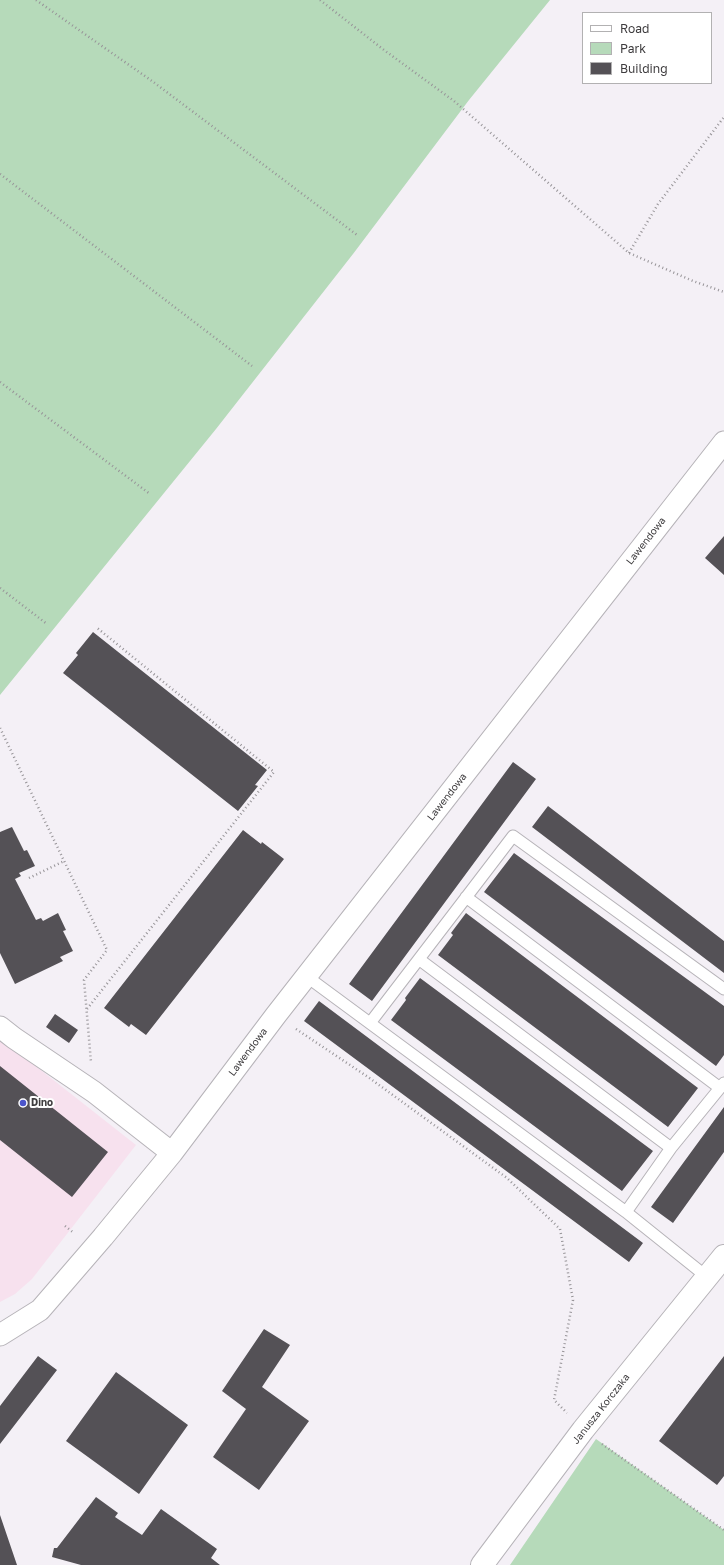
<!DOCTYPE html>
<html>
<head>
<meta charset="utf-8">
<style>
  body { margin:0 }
  #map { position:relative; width:724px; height:1565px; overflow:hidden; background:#f4f0f6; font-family:"Golos Text",sans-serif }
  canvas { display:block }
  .legend { position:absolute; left:582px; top:12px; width:130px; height:72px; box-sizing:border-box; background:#fff; border:1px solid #b2b1b2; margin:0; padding:5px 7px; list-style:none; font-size:12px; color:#3e3c3e }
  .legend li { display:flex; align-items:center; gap:8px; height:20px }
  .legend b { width:20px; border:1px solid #b2b1b2 }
</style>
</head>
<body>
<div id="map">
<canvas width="724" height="1565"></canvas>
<ul class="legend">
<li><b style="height:5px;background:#fff"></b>Road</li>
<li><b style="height:11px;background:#b6daba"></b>Park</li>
<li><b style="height:11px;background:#545156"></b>Building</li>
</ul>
</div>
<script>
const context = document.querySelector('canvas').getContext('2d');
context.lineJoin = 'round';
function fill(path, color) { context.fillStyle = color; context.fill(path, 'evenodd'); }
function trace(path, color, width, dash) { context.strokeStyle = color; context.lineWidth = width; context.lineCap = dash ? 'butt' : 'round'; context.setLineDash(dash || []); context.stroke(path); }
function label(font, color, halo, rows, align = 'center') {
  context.font = font + ' "Golos Text",sans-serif'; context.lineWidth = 4; context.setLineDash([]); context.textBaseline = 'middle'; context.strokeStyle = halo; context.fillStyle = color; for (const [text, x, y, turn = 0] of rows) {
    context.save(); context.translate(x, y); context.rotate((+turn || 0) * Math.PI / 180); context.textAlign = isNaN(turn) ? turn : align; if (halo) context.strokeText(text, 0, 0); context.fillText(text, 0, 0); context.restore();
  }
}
const commercial = new Path2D(`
  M0,1038L136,1145L32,1279L15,1294L0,1302Z`);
const green = new Path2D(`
  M0,0H550L469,100L353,254L216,429L0,695Z
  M596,1439L724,1530V1565H510Z`);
const building = new Path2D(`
  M724,536V575L705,558Z
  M93,632L267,770L255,785L258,786L238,811L63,673L78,655L76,653Z
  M513,762L536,779L372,1001L349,984Z
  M548,806L724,941V973L532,827Z
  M12,827L24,851L27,850L35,866L19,873L21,876L15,879L36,920L41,918L43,921L58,913L66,930L63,931L73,951L60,957L63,961L15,984L0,953V832Z
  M243,830L261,844L262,842L284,859L146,1035L131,1024L129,1027L104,1008Z
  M514,853L724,1006V1055L716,1066L484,892Z
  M466,913L698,1088L668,1127L438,955L453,935L451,933Z
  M420,978L653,1151L622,1191L391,1020L406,1000L405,998Z
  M319,1001L643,1243L629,1262L304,1021Z
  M55,1014L78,1030L69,1043L46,1027Z
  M0,1066L108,1152L72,1197L0,1140Z
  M724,1107V1152L673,1223L651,1207Z
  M264,1329L290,1345L262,1387L309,1421L259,1490L213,1457L246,1409L222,1391Z
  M38,1356L57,1370L0,1444V1406Z
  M724,1356V1476L717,1485L659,1441Z
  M116,1372L188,1425L139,1494L66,1441Z
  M96,1497L118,1513L115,1517L142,1535L161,1509L217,1549L211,1558L220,1565H81L52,1557L54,1548H57Z
  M0,1515L17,1565H0Z`);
const path = new Path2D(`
  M36,0L152,81L357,235
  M320,0L384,50L454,101L629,253L693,281L724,292
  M0,174L252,366
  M629,253L658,204L724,117
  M0,382L150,494
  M0,588L47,624
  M0,728L107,950L84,980L91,1062
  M29,878L64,861
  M87,1009L274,772L96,627
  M296,1029L368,1077L507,1178L560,1229L573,1300L554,1400L567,1413
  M65,1226L74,1233
  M602,1444L724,1530`);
const lane = new Path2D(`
  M466,897L720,1088
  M420,960L671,1148
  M306,976L626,1212L707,1277
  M370,1023L513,836L724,989
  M626,1212L671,1148L724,1083`);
const street = new Path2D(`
  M0,1027L14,1038L94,1092L172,1153
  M0,1335L40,1310L103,1237L172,1153L276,1015L724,442`);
const secondary = new Path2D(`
  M482,1565L583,1430L724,1256`);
const markers = [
  [23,1103,4,"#4c55cb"]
];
const streetNames = [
  ["Lawendowa",646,541,-52],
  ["Lawendowa",447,797,-52],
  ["Lawendowa",248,1052,-53],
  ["Janusza Korczaka",601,1409,-52]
];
const poiNames = [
  ["Dino",31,1103]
];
fill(commercial, '#f7e1ee');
fill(green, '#b6daba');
fill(building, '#545156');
trace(lane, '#b6b3b8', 13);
trace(street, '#b6b3b8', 23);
trace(secondary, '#b6b3b8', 24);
trace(path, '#979498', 2.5, [1, 3]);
trace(lane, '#fff', 11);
trace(street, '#fff', 21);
trace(secondary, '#fff', 22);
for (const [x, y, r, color] of markers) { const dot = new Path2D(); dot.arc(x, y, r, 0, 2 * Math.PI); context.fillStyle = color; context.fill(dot); trace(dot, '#fff', 1.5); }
label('10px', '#3e3c3e', '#fff', streetNames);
label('bold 10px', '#3e3c3e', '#fff', poiNames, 'left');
</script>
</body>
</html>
